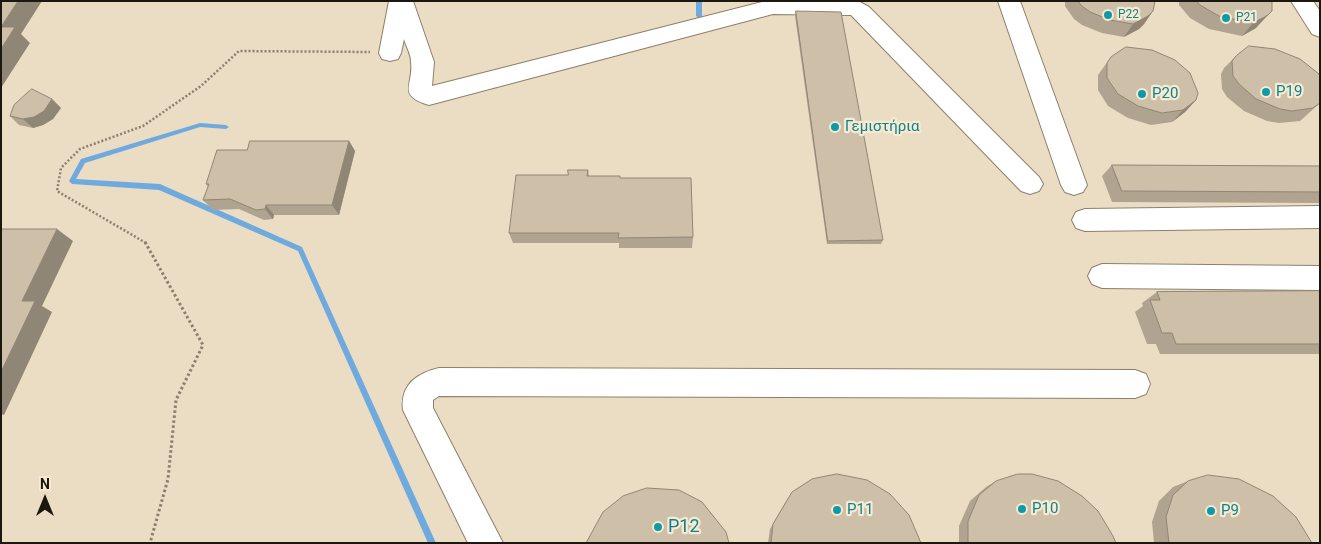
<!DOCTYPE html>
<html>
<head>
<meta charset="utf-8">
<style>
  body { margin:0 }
  #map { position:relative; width:1321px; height:544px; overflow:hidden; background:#ebdcc4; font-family:Roboto,sans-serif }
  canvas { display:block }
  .frame { position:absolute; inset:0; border:2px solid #1c170f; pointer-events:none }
  .north { position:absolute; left:20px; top:474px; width:50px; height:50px; -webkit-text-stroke:4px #f8e9d1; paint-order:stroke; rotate:0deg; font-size:14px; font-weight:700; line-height:20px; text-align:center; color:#1c170f }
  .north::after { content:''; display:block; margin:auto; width:18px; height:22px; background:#1c170f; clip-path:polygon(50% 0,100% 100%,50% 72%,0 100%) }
</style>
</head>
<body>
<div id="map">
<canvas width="1321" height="544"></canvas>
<div class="frame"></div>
<div class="north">N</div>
</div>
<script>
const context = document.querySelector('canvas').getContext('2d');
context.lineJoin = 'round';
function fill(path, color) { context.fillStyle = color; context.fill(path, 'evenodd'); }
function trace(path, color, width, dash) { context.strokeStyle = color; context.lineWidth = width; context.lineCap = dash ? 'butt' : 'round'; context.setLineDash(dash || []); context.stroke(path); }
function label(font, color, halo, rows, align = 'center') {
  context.font = font + ' Roboto,sans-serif'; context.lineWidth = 4.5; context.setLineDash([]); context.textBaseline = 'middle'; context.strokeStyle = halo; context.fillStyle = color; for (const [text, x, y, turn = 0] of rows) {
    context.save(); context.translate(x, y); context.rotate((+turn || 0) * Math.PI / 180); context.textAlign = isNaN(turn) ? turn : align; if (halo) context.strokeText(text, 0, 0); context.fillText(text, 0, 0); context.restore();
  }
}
const stream = new Path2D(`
  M696,1H702V16L699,18L696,16Z
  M200,123L226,125L229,127L226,129L200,127L85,163L76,179L160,184L302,247L436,543H428L298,251L159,190L72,184L69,181L81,159Z`);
const pathFar1 = new Path2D(`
  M146,243L57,191L61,168L80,149L143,126L201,86L239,51L370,52`);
const path = new Path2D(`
  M145,242L203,345L176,400L168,479L150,543`);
const minor = new Path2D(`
  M389,1H413L434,62L432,86L766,1H858L869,7L1039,177L1043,184L1039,191L1030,194L1021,191L851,15L773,14L429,105C396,95 414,85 411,62C411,54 406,46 404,39L401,53L398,59L390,61L382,59L379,53Z
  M998,1H1020L1087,185L1083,192L1074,195L1065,192L1061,185Z
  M1291,1H1313L1320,11V37L1312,34Z
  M1320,206V228L1085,231L1076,228L1072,220L1076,212L1085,209Z
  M1102,264L1320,266V290L1102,288L1092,284L1088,276L1092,268Z
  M439,368L1135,370L1146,374L1150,384L1146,394L1135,398L439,396L433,400V408L503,543H468L403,410C400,385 417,373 439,368Z`);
const wall = new Path2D(`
  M1065,1H1155L1153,11L1144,24L1139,29L1124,37L1102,33L1082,25L1074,19L1065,6Z
  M1179,1H1272L1256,28L1242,36L1209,29L1190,18L1179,5Z
  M796,11L883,240L881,244H827L795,16Z
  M1236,56L1320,103L1300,121L1279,123L1267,121L1244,111L1227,97L1222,89L1221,74L1224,68Z
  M1111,57L1196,100L1185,112L1172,122L1151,125L1128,118L1108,106L1098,90V75Z
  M52,99L61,108L53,119L43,125L33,128L19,125L10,116Z
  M349,141L355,151L339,215H274L273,219L264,220L239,209L213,210L203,200L208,187L206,184L247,150Z
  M1112,165L1320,166V203L1112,202L1102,176Z
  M588,170L589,176L621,178L693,237L692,248H619V243H513L509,233Z
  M1320,291V354H1160L1156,344H1147L1135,312L1143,306L1142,303L1157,292Z
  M996,481L1116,543H959V526L970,501L986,487Z
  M1188,481L1312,543H1154L1152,522L1159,501L1173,487Z
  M788,498L921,543H768L770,529Z`);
const shadedWall = new Path2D(`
  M18,1H42L21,34L30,43L1,88V27Z
  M1153,11L1144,24L1139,29L1124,37L1133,24Z
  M1268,15L1256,28L1242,36L1253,23Z
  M52,99L61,108L53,119L43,125L33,128L23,119Z
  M1196,100L1185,112L1172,122L1183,110Z
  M349,141L355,151L339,215L332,205Z
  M266,205L274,215L273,219L265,209Z
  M57,229L73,241L42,306L52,312L4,415L1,414V372L22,301Z`);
const building = new Path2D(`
  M1,1H18L1,27Z
  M1078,1H1155L1153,11L1148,16L1133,24L1110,20L1090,12L1082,6Z
  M1197,1H1272V11L1268,15L1253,23L1219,16L1200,5Z
  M796,11L841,12L883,240L828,241Z
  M1,27H15L1,49Z
  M1249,46L1275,49L1300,59L1319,74L1320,76V103L1313,108L1292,111L1280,109L1256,99L1239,84L1233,76L1232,61L1236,56Z
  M1126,47L1152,50L1175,60L1190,73L1198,93L1196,100L1183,110L1162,113L1138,106L1118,94L1107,78V63L1111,57Z
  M32,89L52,99L44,111L34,117L23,119L10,116L14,105Z
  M250,141H349L332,205H266L265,209L256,210L230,199L203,200L209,184H206L217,150H247Z
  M1112,165L1320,166V192L1122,191Z
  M568,170H588L587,176H620V178H691L693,237L618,238L619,233H509L516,175H568Z
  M1,229H57L22,301H35L1,372Z
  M1320,291V344H1176L1172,333H1162L1150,300H1160L1157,292Z
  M837,474L867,480L890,494L909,515L921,543H771L773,524L792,492L812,479Z
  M1018,474H1032L1058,481L1082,496L1098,511L1113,536L1116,543H968V521L979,495L996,481Z
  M1208,475L1239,479L1273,496L1296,517L1312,543H1169L1166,517L1173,495L1188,481Z
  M647,488L679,490L702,502L726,532L729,543H586L603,512L623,496Z`);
const markers = [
  [1108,15,5,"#0f9aa8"],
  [1226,18,5,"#0f9aa8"],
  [1266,92,5,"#0f9aa8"],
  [1142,94,5,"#0f9aa8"],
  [835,127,5,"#0f9aa8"],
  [1022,509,5,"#0f9aa8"],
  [837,510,5,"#0f9aa8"],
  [1211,511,5,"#0f9aa8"],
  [658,527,5,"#0f9aa8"]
];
const farCulturenames = [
  ["P22",1118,15],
  ["P21",1236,18]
];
const cultureNames = [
  ["P19",1276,92],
  ["P20",1152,94],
  ["Γεμιστήρια",845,127],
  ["P10",1032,509],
  ["P11",847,510],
  ["P9",1221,511]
];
const nearCulturenames = [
  ["P12",668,527]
];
fill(stream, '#6faadf');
trace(minor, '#8d806a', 2);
trace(pathFar1, '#8a806f', 2.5, [2, 2]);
trace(path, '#8a806f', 3, [2.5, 2.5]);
fill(minor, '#fff');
fill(wall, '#b0a490');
fill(shadedWall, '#908676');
fill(building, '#cdbfa8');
trace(building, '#908676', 1);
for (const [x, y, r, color] of markers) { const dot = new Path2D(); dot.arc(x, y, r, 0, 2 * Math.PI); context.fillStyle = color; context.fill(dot); trace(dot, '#f8e9d1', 2); }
label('12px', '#0d838f', '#f8e9d1', farCulturenames, 'left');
label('15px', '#0d838f', '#f8e9d1', cultureNames, 'left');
label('18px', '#0d838f', '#f8e9d1', nearCulturenames, 'left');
</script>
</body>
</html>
